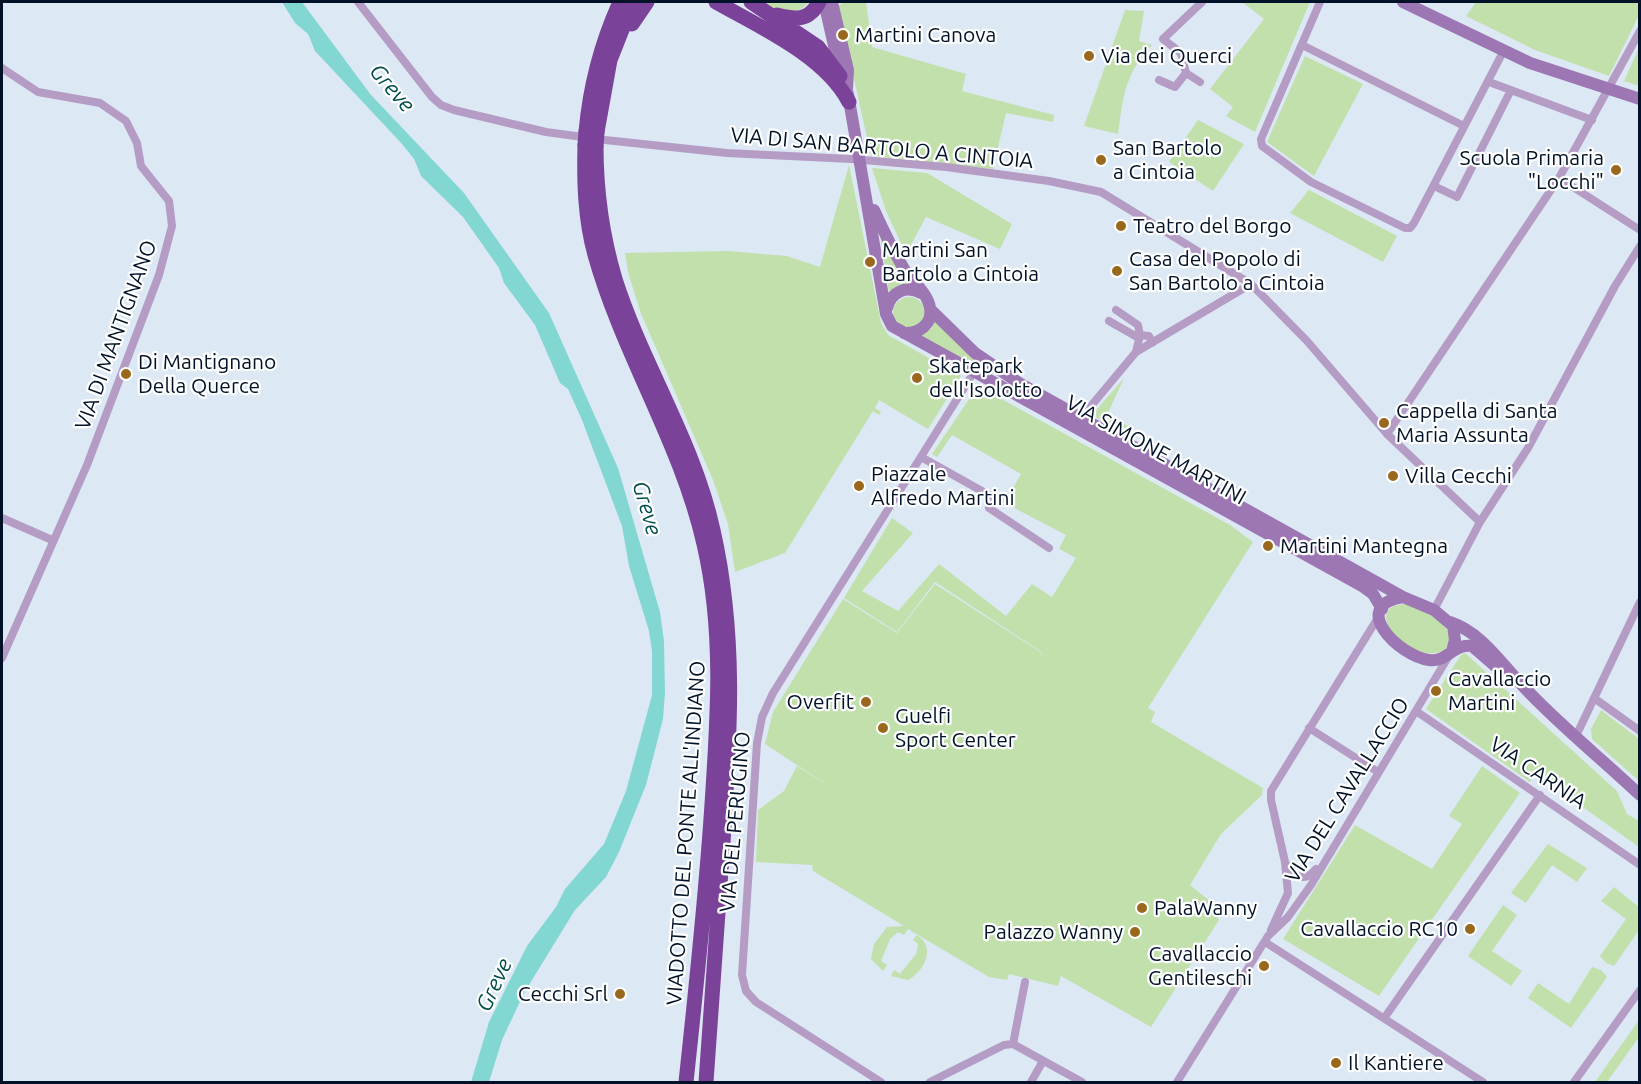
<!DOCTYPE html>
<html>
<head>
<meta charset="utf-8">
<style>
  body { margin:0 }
  #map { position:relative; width:1641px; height:1084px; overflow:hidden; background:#dde8f5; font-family:Ubuntu,sans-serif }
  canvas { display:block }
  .frame { position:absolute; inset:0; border:3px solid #011228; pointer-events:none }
</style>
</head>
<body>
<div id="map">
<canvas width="1641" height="1084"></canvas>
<div class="frame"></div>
</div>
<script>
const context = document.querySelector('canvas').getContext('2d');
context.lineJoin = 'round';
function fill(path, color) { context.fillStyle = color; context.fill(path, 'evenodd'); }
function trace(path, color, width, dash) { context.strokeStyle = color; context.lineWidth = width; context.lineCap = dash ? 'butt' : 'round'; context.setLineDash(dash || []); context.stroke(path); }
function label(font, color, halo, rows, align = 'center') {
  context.font = font + ' Ubuntu,sans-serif'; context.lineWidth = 4.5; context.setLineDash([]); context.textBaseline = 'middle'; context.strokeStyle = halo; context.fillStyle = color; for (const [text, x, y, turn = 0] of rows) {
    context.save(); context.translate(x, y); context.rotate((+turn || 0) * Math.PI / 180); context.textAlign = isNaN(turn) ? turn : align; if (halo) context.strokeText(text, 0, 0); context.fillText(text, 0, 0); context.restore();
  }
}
const green = new Path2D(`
  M762,2H809L798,12H779Z
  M844,2H866L872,47L966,74L962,91L1054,115L1053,122L1006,113L993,169L871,156L838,6Z
  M1242,2H1310L1255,132L1226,116L1233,107L1210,89L1264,19Z
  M1476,2H1639V15L1609,76L1535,50L1466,16Z
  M1125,10L1144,11L1139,41L1152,45C1125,73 1123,97 1118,134L1084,126Z
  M1638,50L1640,51L1639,86L1624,81Z
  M1305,56L1363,84L1314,176L1267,142Z
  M1198,120L1244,144L1213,191L1169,162Z
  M849,165L881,323L888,335L961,376L928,429L879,400L875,408L881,412L879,415L873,411L785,553L735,572L728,524L713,480L640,311L628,272L625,253L727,251L787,256L820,267Z
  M872,168L927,173L1012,224L1000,249L926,217L906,254L886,211Z
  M1309,190L1397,236L1383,262L1290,213Z
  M880,235L911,286L889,293Z
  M893 313a16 16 0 1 1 32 0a16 16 0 1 1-32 0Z
  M935,320L976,359L971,366L920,337L932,328Z
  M1124,378L1107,415L1132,428L1128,435L1092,415Z
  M978,386L1230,525L1253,542L1148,708L1155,712L1151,722L1263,788L1262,795L1221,834L1190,885L1211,902L1219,920L1151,1027L1061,976L1058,986L1009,974L1007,980L989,977L908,929L904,935L898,932L890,939L881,961L887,965L883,971L871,959L874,944L887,927L904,926L813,871L812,865L756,862L758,810L784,791L797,766L838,792L765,744L773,712L843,599L897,633L935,584L1042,653L1040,658L1043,653L935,582L897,632L844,598L892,518L913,533L862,591L898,611L939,564L1006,616L1032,584L1052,597L1076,558L1059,549L1066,535L1001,501L1012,490L1021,474L952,435L937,457L932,454Z
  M1406,604C1423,608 1463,628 1445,650C1410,668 1357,605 1406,604Z
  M1465,653L1617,791L1627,814L1639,821V847L1536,774L1530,782L1426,709L1461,655Z
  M1601,710L1639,739V781L1592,739L1591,729Z
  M1482,766L1520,793L1379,996L1283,939L1355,825L1432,869L1462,824L1449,816Z
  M1548,844L1587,868L1577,882L1552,865L1526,903L1511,893Z
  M1614,887L1639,907V930L1614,966L1606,963L1600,956L1626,919L1601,901Z
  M1503,905L1517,915L1492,951L1522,971L1511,986L1468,956Z
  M917,935C936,947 925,971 908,980L891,976L894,970L900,974L916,954L918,944L913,940Z
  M1592,967L1601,970L1607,977L1571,1028L1528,998L1538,983L1569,1004Z
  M1639,1020V1037L1607,1082H1595Z`);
const water = new Path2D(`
  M282,2H302L371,95L464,193L549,313L618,468L660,612L664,641L665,693L663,719L646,785L619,852L606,877L575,910L524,993L502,1040L489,1082H471L489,1022L527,946L556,907L565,889L604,844L626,791L652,695V651L649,631L629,566L622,526L582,420L568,389L560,383L535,325L504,283L499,268L463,217L421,176L414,159L402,144L315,51L308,34L295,23Z`);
const street = new Path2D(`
  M358,2L432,97L441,105L454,110L546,132L605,140L727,153L851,159L946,167L1049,181L1101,192L1251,284L1307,341L1387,434L1480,522
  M1320,2L1261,139L1262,146L1311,182L1405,228H1410L1414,223L1503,52
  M1302,45L1464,126
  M2,68L38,92L100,103L126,121L137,143L141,166L169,201L172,226L159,275L87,465L2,658
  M1159,80L1175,87L1186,73
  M1200,82L1186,73L1181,53L1163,39L1202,2
  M1489,82L1592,120
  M1559,178L1640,230
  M1434,186L1457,197L1511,90
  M1116,310L1138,325L1140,335
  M1109,321L1137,337
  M1136,352L1140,335L1149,336L1152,343
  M1081,418L1136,352L1251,284
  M1387,434L1559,178L1640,31
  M921,457L998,500L989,508L1049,548
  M2,518L52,540
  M1434,610L1480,522L1528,448L1615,286L1640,246
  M1594,698L1640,731
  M1416,711L1640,865
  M1309,728L1378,772
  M1576,736L1640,602
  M1287,865C1294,878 1306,882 1316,869
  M1271,930L1288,893L1285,862L1271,800V791L1379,616
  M1265,942L1483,1082
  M1385,1017L1540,795
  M1013,1044L1082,1082
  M1013,1044L1025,982
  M881,1082L756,1002L746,991L742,975L757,743L762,717L773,693L974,372
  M930,1082L1004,1045L1013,1044
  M1031,1082L1043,1061
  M1177,1082L1268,936L1288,917L1311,885L1450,654
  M1574,1082L1640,990`);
const secondary = new Path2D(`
  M824,2L840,72
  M832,2L848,70L847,89
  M1403,2L1530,63L1640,99
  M848,94L886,314L892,326L1362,586L1373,594L1382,609
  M874,210C883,230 893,250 904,269C912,280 928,294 930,308C933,324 919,334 904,333
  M887,308C891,292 906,285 921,293
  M931,310L975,353L1019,383L1403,597L1434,610L1453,626L1455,640L1452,651
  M1403,597C1348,606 1399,656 1429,660C1446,663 1454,643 1472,646L1502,672
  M1450,622C1482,633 1500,662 1522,685C1558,724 1601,758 1640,795`);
const highway = new Path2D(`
  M716,2C760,27 825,56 849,102
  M751,2L818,47L840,76
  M777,15C796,20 809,21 819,2
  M632,24L647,2
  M586,132C590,86 601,44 620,2
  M597,132L610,60L633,2
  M585,145C584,182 585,219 595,255C623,355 681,443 704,544C724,630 718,716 712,804C706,897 696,989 686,1082
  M596,146C596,191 602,235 615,279C642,364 694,442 713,530C737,636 730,735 723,842C717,922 712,1002 706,1082`);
const highwayBridge = new Path2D(`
  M585,145L586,132
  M596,146L597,132`);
const markers = [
  [843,35,6,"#9a681c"],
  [1089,56,6,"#9a681c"],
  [1101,160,6,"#9a681c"],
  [1616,170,6,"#9a681c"],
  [1121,226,6,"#9a681c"],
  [870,262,6,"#9a681c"],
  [1117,271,6,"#9a681c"],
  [126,374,6,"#9a681c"],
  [917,378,6,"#9a681c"],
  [1384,423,6,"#9a681c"],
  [1393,476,6,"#9a681c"],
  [859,486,6,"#9a681c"],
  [1268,546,6,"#9a681c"],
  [1436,691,6,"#9a681c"],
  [866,702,6,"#9a681c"],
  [883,728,6,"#9a681c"],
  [1142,908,6,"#9a681c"],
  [1470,929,6,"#9a681c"],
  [1135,932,6,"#9a681c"],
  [1264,966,6,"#9a681c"],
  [620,994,6,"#9a681c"],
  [1336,1063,6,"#9a681c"]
];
const poiNames = [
  ["Martini Canova",855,35],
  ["Via dei Querci",1101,56],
  ["San Bartolo",1113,148],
  ["a Cintoia",1113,172],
  ["Scuola Primaria",1604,158,"right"],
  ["\"Locchi\"",1604,182,"right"],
  ["Teatro del Borgo",1133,226],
  ["Martini San",882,250],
  ["Bartolo a Cintoia",882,274],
  ["Casa del Popolo di",1129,259],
  ["San Bartolo a Cintoia",1129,283],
  ["Di Mantignano",138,362],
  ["Della Querce",138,386],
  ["Skatepark",929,366],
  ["dell'Isolotto",929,390],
  ["Cappella di Santa",1396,411],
  ["Maria Assunta",1396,435],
  ["Piazzale",871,474],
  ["Alfredo Martini",871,498],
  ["Villa Cecchi",1405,476],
  ["Martini Mantegna",1280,546],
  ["Cavallaccio",1448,679],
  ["Martini",1448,703],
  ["Overfit",854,702,"right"],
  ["Guelfi",895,716],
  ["Sport Center",895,740],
  ["PalaWanny",1154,908],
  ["Cavallaccio RC10",1458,929,"right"],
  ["Palazzo Wanny",1123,932,"right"],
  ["Cavallaccio",1252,954,"right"],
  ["Gentileschi",1252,978,"right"],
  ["Cecchi Srl",608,994,"right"],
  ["Il Kantiere",1348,1063]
];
const streetNames = [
  ["VIA DI SAN BARTOLO A CINTOIA",882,148,5],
  ["VIA DI MANTIGNANO",116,335,-70],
  ["VIA SIMONE MARTINI",1156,450,29],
  ["VIA CARNIA",1538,773,34],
  ["VIA DEL CAVALLACCIO",1347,790,-58],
  ["VIA DEL PERUGINO",735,822,-85],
  ["VIADOTTO DEL PONTE ALL'INDIANO",686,833,-86]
];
const waterNames = [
  ["Greve",392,88,49],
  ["Greve",647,508,74],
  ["Greve",494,985,-65]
];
fill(green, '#c1e0ab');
fill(water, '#83d7d3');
trace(street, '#b59cc5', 8);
trace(secondary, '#9c77b3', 12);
trace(highway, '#7a4399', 15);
trace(highwayBridge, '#7a4399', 15);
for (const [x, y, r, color] of markers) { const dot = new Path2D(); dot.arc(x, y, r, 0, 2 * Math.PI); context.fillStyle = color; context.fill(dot); trace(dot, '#fff', 2); }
label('21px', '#011228', '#fff', poiNames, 'left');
label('21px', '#011228', '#fff', streetNames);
label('italic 22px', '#004f4d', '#fff', waterNames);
</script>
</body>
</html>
